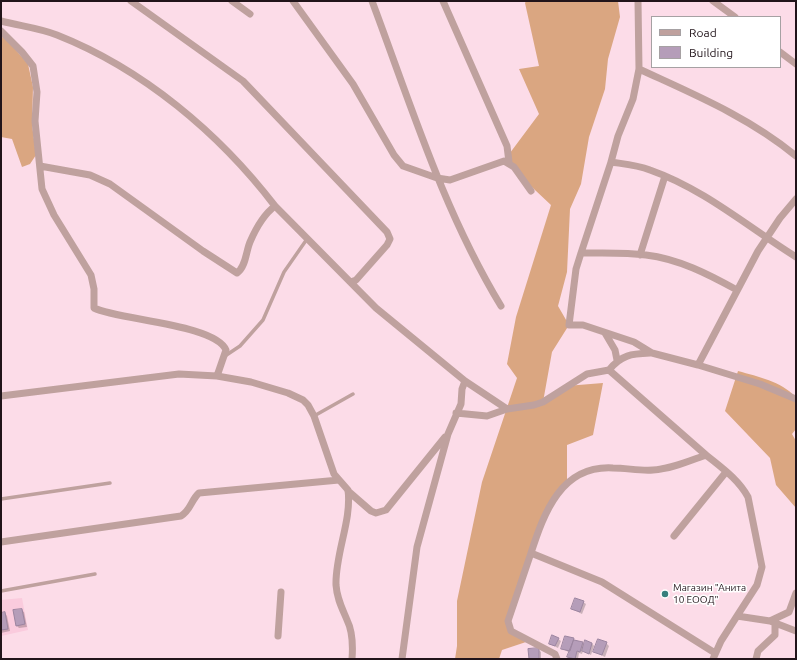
<!DOCTYPE html>
<html>
<head>
<meta charset="utf-8">
<style>
  body { margin:0 }
  #map { position:relative; width:797px; height:660px; overflow:hidden; background:#fcdce8; font-family:Ubuntu,sans-serif }
  canvas { display:block }
  .frame { position:absolute; inset:0; border:2px solid #21141a; pointer-events:none }
  .legend { position:absolute; left:651px; top:16px; width:130px; height:52px; box-sizing:border-box; background:#fff; border:1px solid #a6a1a3; margin:0; padding:5px 7px; list-style:none; font-size:12px; color:#21141a }
  .legend li { display:flex; align-items:center; gap:8px; height:20px }
  .legend b { width:20px; border:1px solid #a6a1a3 }
</style>
</head>
<body>
<div id="map">
<canvas width="797" height="660"></canvas>
<div class="frame"></div>
<ul class="legend">
<li><b style="height:5px;background:#bfa19e"></b>Road</li>
<li><b style="height:11px;background:#b59db9"></b>Building</li>
</ul>
</div>
<script>
const context = document.querySelector('canvas').getContext('2d');
context.lineJoin = 'round';
function fill(path, color) { context.fillStyle = color; context.fill(path, 'evenodd'); }
function trace(path, color, width, dash) { context.strokeStyle = color; context.lineWidth = width; context.lineCap = dash ? 'butt' : 'round'; context.setLineDash(dash || []); context.stroke(path); }
function label(font, color, halo, rows, align = 'center') {
  context.font = font + ' Ubuntu,sans-serif'; context.lineWidth = 3; context.setLineDash([]); context.textBaseline = 'middle'; context.strokeStyle = halo; context.fillStyle = color; for (const [text, x, y, turn = 0] of rows) {
    context.save(); context.translate(x, y); context.rotate((+turn || 0) * Math.PI / 180); context.textAlign = isNaN(turn) ? turn : align; if (halo) context.strokeText(text, 0, 0); context.fillText(text, 0, 0); context.restore();
  }
}
const built = new Path2D(`
  M22,598L28,630L1,636V600Z`);
const forest = new Path2D(`
  M526,1H618L620,17L608,59L605,89L589,137L581,184L570,209L567,272L558,306L569,325L552,352L543,402L566,386L603,383L593,435L567,445V484L549,505L509,627L529,641L502,650L499,659H455L457,646V601L482,482L517,378L507,364L516,317L551,205L504,161L539,114L519,69L539,66L525,3Z
  M1,36L8,41L28,64L33,87L32,124L36,155L30,164L22,167L12,139L1,137Z
  M738,371C759,377 780,381 796,397V429L792,434L796,441V508L776,485L770,458L725,411Z`);
const shadow = new Path2D(`
  M583,602L586,604L582,614L572,609Z
  M21,610L24,612L27,627L19,628L17,626Z
  M5,613L7,616L10,631L1,633V614Z
  M558,639L561,641L558,648L550,644Z
  M573,639L585,645L592,643L594,646L591,655L583,651L582,654L579,653L578,659H571L568,657L570,653L563,649Z
  M606,643L609,646L605,657L594,652Z
  M538,649L541,652V659H530Z`);
const building = new Path2D(`
  M575,598L584,601L580,612L571,609Z
  M22,609L25,624L16,626L13,610Z
  M5,612L8,629L1,630V613Z
  M552,635L559,638L555,646L549,644Z
  M565,636L574,638L570,651L561,649Z
  M598,639L607,642L602,655L593,652Z
  M574,640L583,642L580,652L577,651L575,659L567,657Z
  M585,640L592,643L589,654L582,651Z
  M539,648V659H529L528,649Z`);
const lane = new Path2D(`
  M225,356L240,346L263,320L284,272L307,239
  M314,416L353,394
  M1,499L110,483
  M1,591L95,574`);
const street = new Path2D(`
  M131,1L243,81L387,232L390,239L387,245L356,280L351,282
  M232,1L250,14
  M293,1L353,84L394,155L403,166L437,178L450,180L504,161L514,167L531,191
  M372,1C411,105 443,210 501,306
  M443,1L507,146L509,162
  M713,1L735,17
  M1,21C20,26 39,28 57,35C143,69 219,133 275,206
  M1,31L22,52L33,66L37,92L35,121L42,189L54,215L91,275L94,289V308C118,320 215,324 226,350L217,376
  M780,52L796,64
  M639,69C693,94 749,117 796,156
  M611,162L618,136L633,99L639,69L638,1
  M40,166L90,175L110,184L203,251L237,273C246,267 246,251 250,242C256,228 263,215 275,206L376,308L465,381L507,409
  M796,199L780,218L758,251L698,365L760,384L796,399
  M581,253L611,162C624,164 637,165 650,170C704,189 748,227 796,257
  M640,255L665,176
  M605,333L615,350L617,360
  M698,365L652,353L634,342L583,325H569L576,269L581,253C603,253 625,252 646,255C679,259 708,274 737,290
  M609,370L706,455
  M1,396L179,374L217,376L251,382L288,393L303,400L308,405L314,416L334,474L348,490C352,520 335,554 336,585C337,599 342,608 347,620C353,632 353,646 352,659
  M456,413L487,416L507,409L534,405L543,402L587,374L609,370C622,354 632,354 652,353
  M348,491L371,511L376,513L386,510L445,437
  M674,536L726,472
  M1,542L181,516C191,510 191,500 199,493L339,480
  M531,553L508,621L511,631L555,654L557,659
  M796,593L789,612L770,621L796,631
  M278,636L281,592
  M715,653L602,582L531,553C544,513 561,465 613,468C627,468 639,471 653,470C671,469 689,461 706,455C722,468 738,479 748,497L762,567L757,585L737,616
  M402,659L417,547L448,434L461,404L462,389L465,381
  M713,659L721,641L737,616L770,621
  M756,659L758,651L775,635V624`);
const markers = [
  [665,594,4,"#367f7d"]
];
const poiNames = [
  ["Магазин \"Анита",673,588],
  ["10 ЕООД\"",673,600]
];
fill(built, '#facbdd');
fill(forest, '#daa681');
fill(shadow, '#0003');
fill(building, '#b59db9');
trace(building, '#9c85a0', 1);
trace(lane, '#bfa19e', 3.5);
trace(street, '#bfa19e', 7);
for (const [x, y, r, color] of markers) { const dot = new Path2D(); dot.arc(x, y, r, 0, 2 * Math.PI); context.fillStyle = color; context.fill(dot); trace(dot, '#fff', 1.5); }
label('10px', '#21141a', '#fff', poiNames, 'left');
</script>
</body>
</html>
